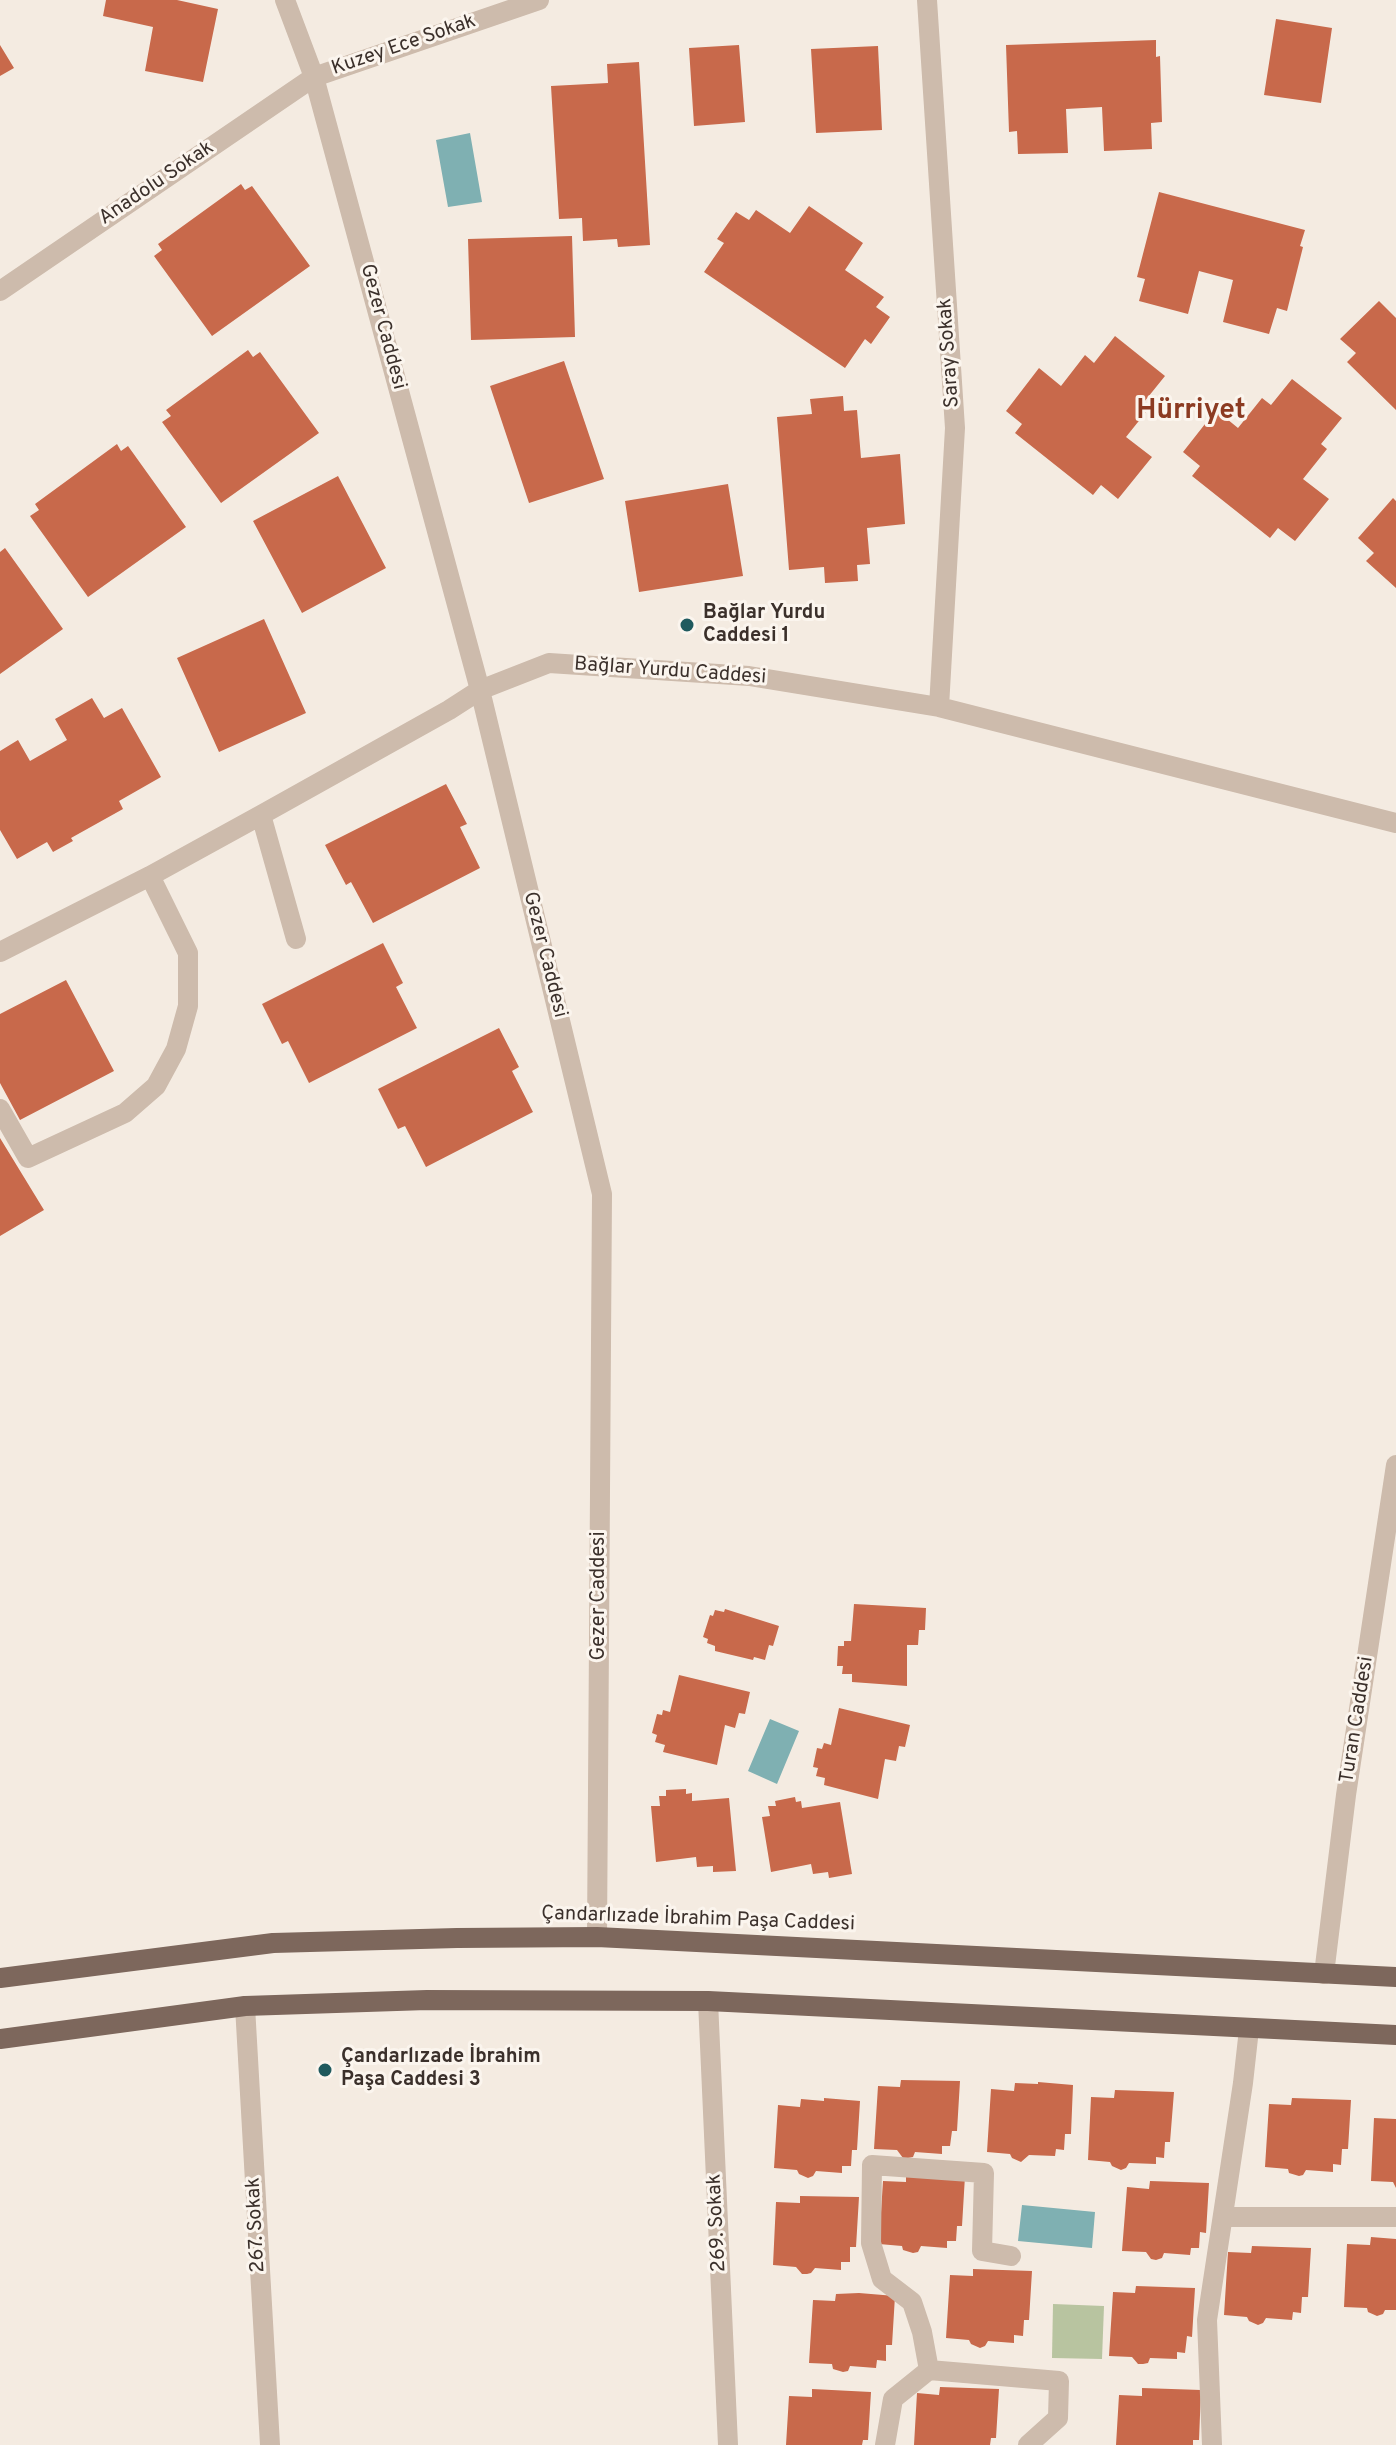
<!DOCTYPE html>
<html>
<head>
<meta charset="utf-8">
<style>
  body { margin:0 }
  canvas { display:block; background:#f4ebe1 }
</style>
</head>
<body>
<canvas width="1396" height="2445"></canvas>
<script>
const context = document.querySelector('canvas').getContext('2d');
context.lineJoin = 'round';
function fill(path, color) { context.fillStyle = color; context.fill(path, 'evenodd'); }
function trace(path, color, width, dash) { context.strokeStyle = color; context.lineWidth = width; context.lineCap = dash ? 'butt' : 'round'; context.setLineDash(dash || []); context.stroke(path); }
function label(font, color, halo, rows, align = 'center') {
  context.font = font + ' Overpass,sans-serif'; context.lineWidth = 6; context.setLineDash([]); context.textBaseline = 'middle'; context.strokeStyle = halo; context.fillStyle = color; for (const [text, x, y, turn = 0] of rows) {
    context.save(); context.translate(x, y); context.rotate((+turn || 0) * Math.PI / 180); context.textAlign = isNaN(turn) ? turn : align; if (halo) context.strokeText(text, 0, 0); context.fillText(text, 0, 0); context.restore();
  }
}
const green = new Path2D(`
  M1053,2304L1104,2306L1102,2359L1052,2358Z`);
const water = new Path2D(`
  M470,133L482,202L448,207L436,140Z
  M770,1719L799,1731L777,1784L748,1771Z
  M1022,2205L1095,2212L1092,2248L1018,2241Z`);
const building = new Path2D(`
  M106,0H177L218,9L203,82L145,71L153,27L103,16Z
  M1276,19L1332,28L1321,103L1264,95Z
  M1156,40V57L1160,56L1162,122L1151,123L1152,149L1104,151L1102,107L1066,109L1068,153L1018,154L1017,131L1009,132L1006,45Z
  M0,45L14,68L0,76Z
  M739,45L745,122L694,126L689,48Z
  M878,46L882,130L816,133L811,49Z
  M639,62L650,245L618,247L617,239L583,241L582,218L559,219L551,86L608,83L607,64Z
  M241,184L245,190L252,186L310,266L212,336L154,256L162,250L158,244Z
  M1159,192L1305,230L1300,246L1303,247L1287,311L1277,308L1269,334L1223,322L1233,280L1199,271L1188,314L1139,301L1145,279L1137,277Z
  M809,206L863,243L845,270L884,297L876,307L890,317L871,344L865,339L845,368L704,272L724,243L717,239L736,212L749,220L756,210L790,233Z
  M572,236L575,337L471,340L468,239Z
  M1379,301L1396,318V410L1347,362L1356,353L1340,339Z
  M1115,336L1165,376L1144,402L1150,407L1126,437L1152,457L1118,499L1101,485L1093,495L1015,433L1022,424L1006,411L1039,368L1061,386L1085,355L1094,363Z
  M248,350L253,357L260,352L319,433L221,503L162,422L171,416L166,410Z
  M564,361L604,479L529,503L490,386Z
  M1292,379L1342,418L1321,444L1327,449L1303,479L1329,499L1295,541L1278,528L1270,538L1192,476L1200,466L1183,452L1216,410L1238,428L1262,398L1271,405Z
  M843,396L844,411L857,410L861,458L900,454L905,524L867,528L870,564L857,565L858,581L825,583L824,567L789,570L777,417L812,414L810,399Z
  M117,444L121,451L128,446L186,527L88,597L30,516L39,510L35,504Z
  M338,476L386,568L302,613L253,521Z
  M728,484L743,576L639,592L625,501Z
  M1393,498L1396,501V588L1366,561L1374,553L1358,538Z
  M5,548L63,629L0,674V552Z
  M264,619L306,713L219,752L177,658Z
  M92,698L104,718L122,708L161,777L119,801L123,809L71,838L73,841L53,852L47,842L17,859L0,830V751L18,740L30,761L67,740L55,719Z
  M446,784L467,824L460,827L480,868L373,923L351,882L346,885L325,845Z
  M383,943L403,983L396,987L417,1028L309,1083L288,1041L282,1044L262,1004Z
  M66,980L114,1071L20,1120L0,1083V1014Z
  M499,1028L519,1067L512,1071L533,1112L426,1167L405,1126L398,1129L378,1089Z
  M0,1138L44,1210L0,1236Z
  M854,1604L926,1608L925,1630H919L918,1645H907V1686L852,1682V1674H842L843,1666H837L838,1646H844V1641H851Z
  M725,1609L779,1626L773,1646L769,1645L765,1660L754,1657L753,1660L715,1651V1646L707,1643L708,1639L703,1637L710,1615L713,1616L715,1610L724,1612Z
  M679,1675L750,1692L745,1714L739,1713L735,1728L725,1725L717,1765L663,1752L665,1745L655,1742L657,1735L652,1733L657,1714L662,1715L663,1710L670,1712Z
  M839,1708L910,1725L905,1747L899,1746L896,1761L885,1759L878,1799L824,1785L825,1778L816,1776L818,1768L813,1767L817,1748L822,1749L824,1743L831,1745Z
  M686,1789V1794L692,1793V1801L729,1798L736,1871L713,1872V1866L697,1867L696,1857L656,1862L651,1806H660L659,1796H666V1790Z
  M795,1797L796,1802L801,1801L802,1808L840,1802L852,1874L829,1878L828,1872L813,1874L811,1864L771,1872L762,1817L770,1816L768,1806H776L775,1801Z
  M901,2080L960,2081L957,2131H952L950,2146H942V2154L915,2152L913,2157L908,2158H903L897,2150L874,2149L878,2086L900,2087Z
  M1038,2082L1073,2085L1071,2134H1065L1064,2150L1056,2149L1055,2156L1029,2155L1021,2162L1012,2158L1010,2154L987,2152L991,2089L1014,2091L1015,2083L1038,2084Z
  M1115,2090L1174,2092L1170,2142H1165L1164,2158L1156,2157V2164L1129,2163L1126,2168L1121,2170L1112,2166L1110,2162L1088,2160L1091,2097L1114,2098Z
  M824,2098L860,2101L857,2150H852L851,2166H842V2173L816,2171L813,2176L808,2178L799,2174L797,2170L774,2168L778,2105L800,2107L801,2099L824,2101Z
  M1292,2098L1351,2100L1348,2149H1342L1341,2165L1333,2164V2172L1306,2170L1303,2175L1299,2176L1289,2173L1288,2169L1265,2167L1269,2104L1291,2105Z
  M1374,2118L1396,2119V2188L1393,2182L1371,2181Z
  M906,2174L965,2176L962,2226H957L956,2241H947V2248L921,2246L918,2252L913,2253L903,2250L902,2246L879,2244L883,2181L906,2182Z
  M1150,2181L1209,2183L1206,2233L1200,2232L1199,2248H1191L1190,2255L1164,2253L1162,2258L1156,2260L1151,2259L1146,2252L1122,2251L1127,2187L1149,2189Z
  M800,2196L859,2197L856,2247H850V2262H841V2270L815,2268L811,2273L807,2274H802L796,2267L773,2265L776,2202L800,2203Z
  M1371,2237L1396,2239V2310H1385L1383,2314L1377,2316L1368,2312L1367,2308L1344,2307L1347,2244L1370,2245Z
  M1252,2246L1311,2248L1308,2297H1302L1301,2313L1293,2312L1292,2320L1266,2318L1263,2323L1258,2325L1249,2321L1247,2317L1224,2315L1228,2252L1251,2253Z
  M973,2269L1032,2271L1029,2320H1024L1023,2336L1014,2335V2343L988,2341L985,2346L980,2348L971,2344L969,2340L946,2338L950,2275L973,2276Z
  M1136,2286L1195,2288L1192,2337L1187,2336L1185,2353L1177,2352V2359L1150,2358L1148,2363L1143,2364H1138L1132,2357L1109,2356L1113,2292L1135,2293Z
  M859,2293L895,2296L892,2345H886V2361L877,2360L876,2368L850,2366L848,2371L843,2372L833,2369L832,2364L809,2363L813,2300L835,2301L836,2294Z
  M940,2387L999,2389L996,2438H991L990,2445H914L917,2393L939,2395Z
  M1142,2388L1201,2390L1199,2440H1193V2445H1116L1119,2395L1142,2396Z
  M812,2389L871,2392L868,2440H863L862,2445H786L789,2396L812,2397Z`);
const minor = new Path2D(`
  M285,0L314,77L480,690L602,1194L597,1937
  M927,0L955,428L939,707
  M0,291L314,77L539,0
  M261,815L296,939
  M0,952L150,876L261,815L449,710L480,690L549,663L749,676L939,707L1396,823
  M0,1109L28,1158L125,1113L156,1086L176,1049L188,1006V953L150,876
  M1324,1974L1346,1795L1396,1465
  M708,2001L728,2445
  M245,2006L270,2445
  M1223,2217H1396
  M1011,2256L982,2251L984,2173L872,2165L871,2243L882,2279L912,2302L922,2332L929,2370L1059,2381L1058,2418L1028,2445
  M885,2445L893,2399L929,2370
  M1212,2445L1207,2320L1243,2083L1249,2029`);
const major = new Path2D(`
  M0,1978L273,1943L457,1938L597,1937L1396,1977
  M0,2039L245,2006L427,2000L708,2001L1396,2035`);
const markers = [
  [687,625,8,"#1f5a5e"],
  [325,2070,8,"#1f5a5e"]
];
const streetNames = [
  ["Kuzey Ece Sokak",404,46,-19],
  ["Anadolu Sokak",157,184,-34],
  ["Gezer Caddesi",382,327,75],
  ["Saray Sokak",950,353,-94],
  ["Bağlar Yurdu Caddesi",670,672,4],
  ["Gezer Caddesi",544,955,76],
  ["Gezer Caddesi",600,1596,-90],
  ["Turan Caddesi",1358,1720,-81],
  ["Çandarlızade İbrahim Paşa Caddesi",698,1920,2],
  ["269. Sokak",718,2223,-93],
  ["267. Sokak",257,2225,-93]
];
const poiNames = [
  ["Bağlar Yurdu",703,614],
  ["Caddesi 1",703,637],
  ["Çandarlızade İbrahim",341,2058],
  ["Paşa Caddesi 3",341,2081]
];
const districtNames = [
  ["Hürriyet",1191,412]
];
fill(green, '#b8c4a0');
fill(water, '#7fb0b2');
fill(building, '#c8694b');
trace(minor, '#cdbbac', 20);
trace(major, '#7d675c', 20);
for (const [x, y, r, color] of markers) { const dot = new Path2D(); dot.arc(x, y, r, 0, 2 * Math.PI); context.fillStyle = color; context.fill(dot); trace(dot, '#fbf5ee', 3); }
label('20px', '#3b302b', '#fbf5ee', streetNames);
label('bold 20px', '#3b302b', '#fbf5ee', poiNames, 'left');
label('bold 28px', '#8c3b22', '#fbf5ee', districtNames);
</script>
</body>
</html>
